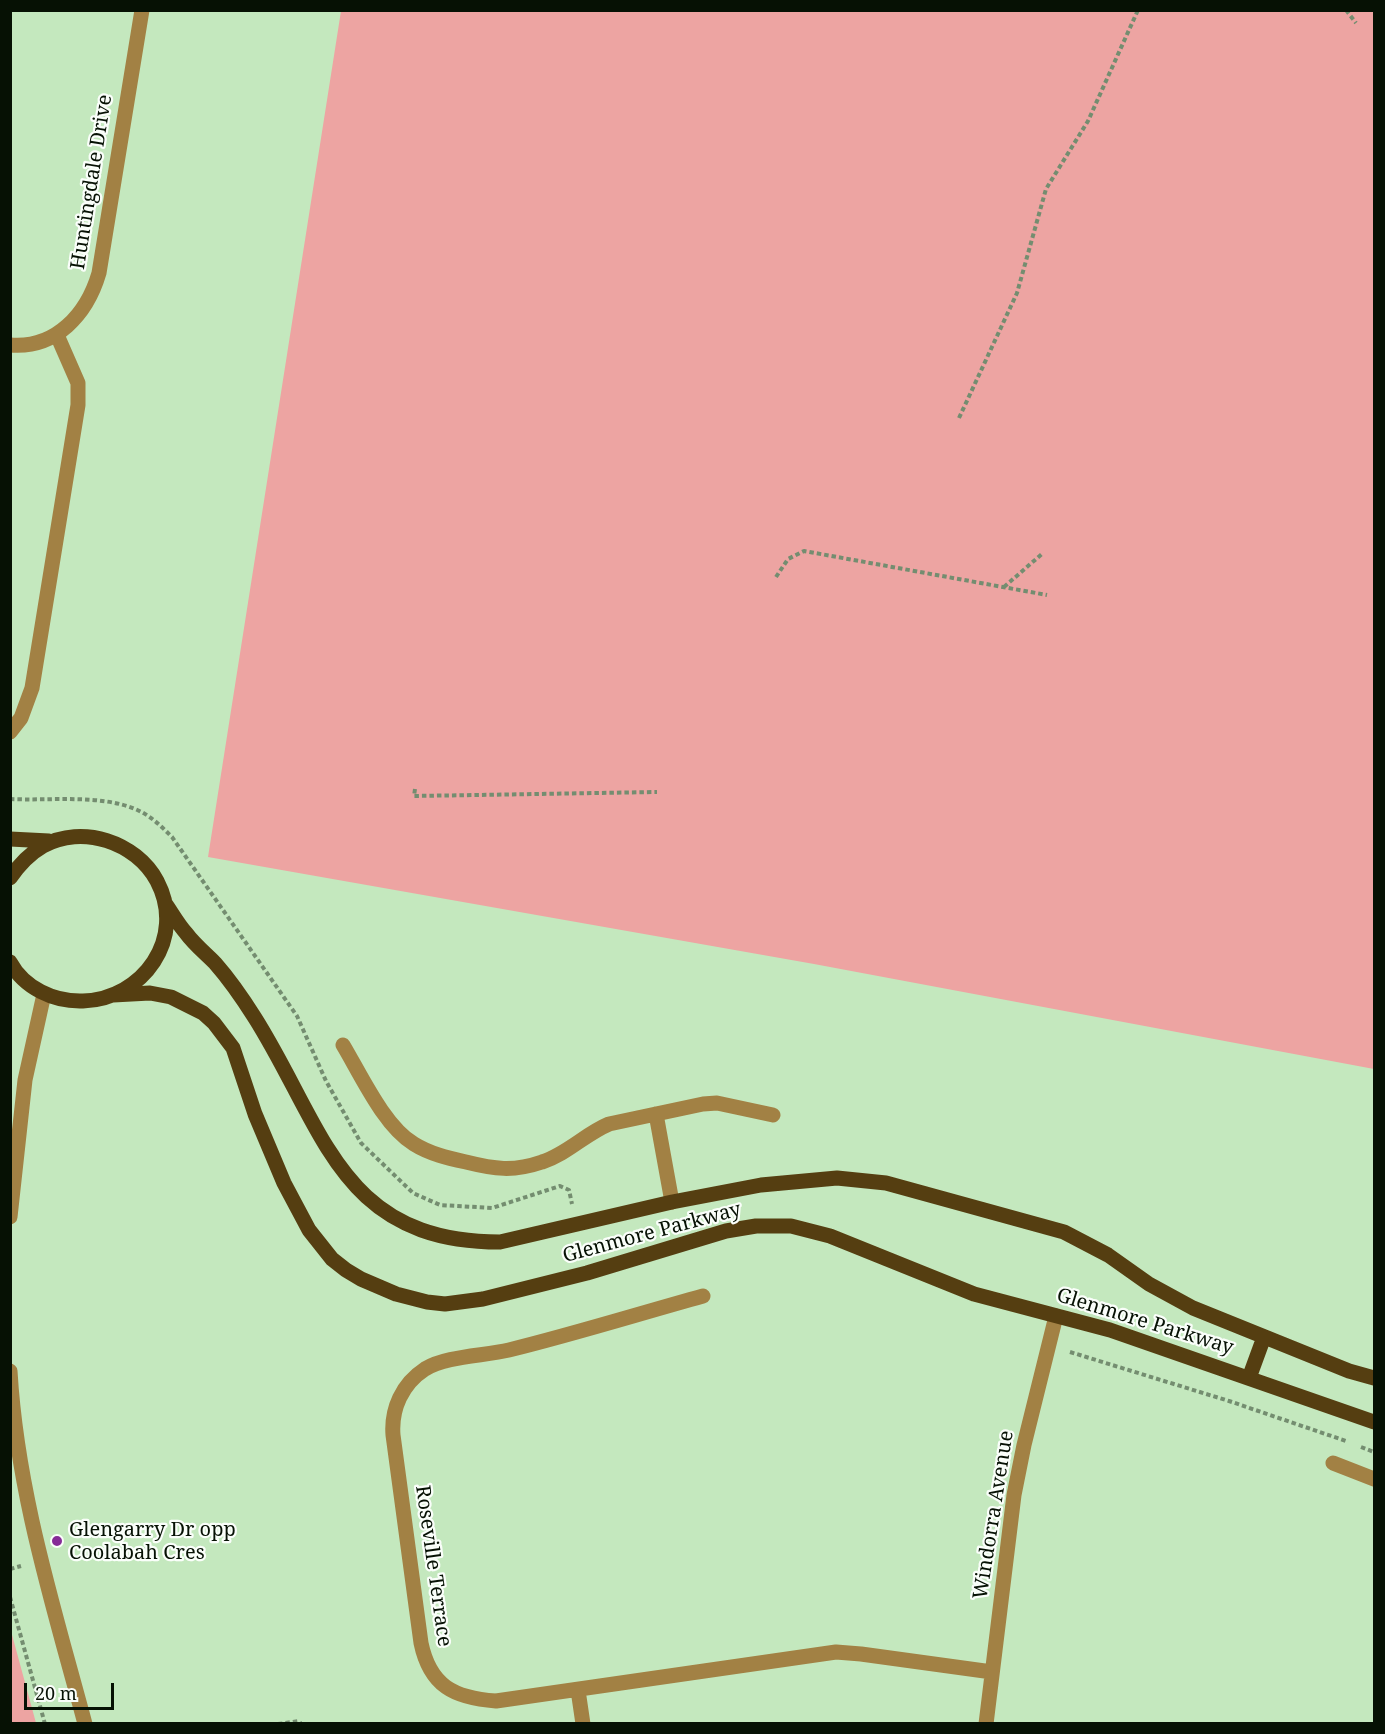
<!DOCTYPE html>
<html>
<head>
<meta charset="utf-8">
<style>
  body { margin:0 }
  #map { position:relative; width:1385px; height:1734px; overflow:hidden; background:#c4e8be; font-family:"Noto Serif",serif }
  canvas { display:block }
  .frame { position:absolute; inset:0; border:12px solid #061104; pointer-events:none }
  .scale { position:absolute; left:24px; top:1683px; width:90px; height:27px; box-sizing:border-box; border:3px solid #061104; border-top:0; padding-left:8px; font-size:18px; line-height:21px; white-space:nowrap; color:#061104; -webkit-text-stroke:4px #fafefa; paint-order:stroke }
</style>
</head>
<body>
<div id="map">
<canvas width="1385" height="1734"></canvas>
<div class="frame"></div>
<div class="scale">20 m</div>
</div>
<script>
const context = document.querySelector('canvas').getContext('2d');
context.lineJoin = 'round';
function fill(path, color) { context.fillStyle = color; context.fill(path, 'evenodd'); }
function trace(path, color, width, dash) { context.strokeStyle = color; context.lineWidth = width; context.lineCap = dash ? 'butt' : 'round'; context.setLineDash(dash || []); context.stroke(path); }
function label(font, color, halo, rows, align = 'center') {
  context.font = font + ' "Noto Serif",serif'; context.lineWidth = 4.5; context.setLineDash([]); context.textBaseline = 'middle'; context.strokeStyle = halo; context.fillStyle = color; for (const [text, x, y, turn = 0] of rows) {
    context.save(); context.translate(x, y); context.rotate((+turn || 0) * Math.PI / 180); context.textAlign = isNaN(turn) ? turn : align; if (halo) context.strokeText(text, 0, 0); context.fillText(text, 0, 0); context.restore();
  }
}
const green = new Path2D(`
  M341,11H1374V1069L814,964L208,857Z
  M11,1631L36,1723H11Z`);
const path = new Path2D(`
  M1346,10L1356,23
  M959,418L1017,293L1046,189L1088,121L1138,10
  M776,577L788,559L804,551L1047,595
  M1004,587L1043,553
  M415,789L414,796L657,792
  M10,799C49,801 99,794 135,809C150,815 161,826 172,837L297,1016L326,1081L361,1143L413,1193L440,1205L492,1208L560,1186L569,1190L572,1204
  M1070,1352L1229,1401L1346,1441
  M1361,1447L1374,1452
  M10,1569L21,1566
  M10,1597L45,1724
  M278,1724L299,1721L301,1724`);
const minor = new Path2D(`
  M10,345C56,349 87,314 99,273L142,10
  M10,732L21,718L32,688L78,405V383L57,335
  M343,1045C361,1075 384,1126 414,1144C430,1154 448,1158 466,1162C494,1169 513,1172 542,1162C567,1154 585,1134 609,1124L703,1104L717,1103L773,1115
  M656,1114L672,1202
  M10,1217L25,1080L44,994
  M703,1296C638,1314 574,1334 509,1350C484,1356 446,1356 425,1369C402,1384 391,1409 393,1435L421,1643C430,1686 454,1698 496,1701L836,1652L861,1654L992,1672
  M10,1371C17,1492 54,1608 85,1724
  M1333,1463L1374,1479
  M578,1690L583,1724
  M986,1724L1014,1495L1024,1445L1056,1316`);
const major = new Path2D(`
  M10,839L49,841
  M10,878C19,865 29,854 43,846C82,824 136,842 157,881C187,938 143,999 83,1001C54,1002 24,988 10,962
  M165,903C172,913 178,924 186,933C194,944 205,953 215,963C230,980 243,999 255,1018C325,1129 340,1242 500,1242L672,1202L761,1185L837,1178L886,1183L1064,1232L1108,1255L1149,1284L1193,1308L1349,1371L1374,1378
  M113,995L150,993L171,997L203,1013L214,1023L233,1048L255,1114L284,1183L309,1230L332,1259L346,1270L361,1279L396,1294L427,1302L445,1304L483,1299L587,1273L726,1231L756,1226H791L830,1236L974,1294L1110,1330L1374,1422
  M1249,1378L1264,1337`);
const markers = [
  [57,1541,6,"#862b97"]
];
const streetNames = [
  ["Huntingdale Drive",92,182,-81],
  ["Glenmore Parkway",652,1233,-15],
  ["Glenmore Parkway",1145,1322,17],
  ["Windorra Avenue",994,1515,-81],
  ["Roseville Terrace",433,1566,82]
];
const poiNames = [
  ["Glengarry Dr opp",69,1530],
  ["Coolabah Cres",69,1553]
];
fill(green, '#eda4a2');
trace(path, '#748d70', 4, [4.5, 3]);
trace(minor, '#a28144', 15);
trace(major, '#553e11', 15);
for (const [x, y, r, color] of markers) { const dot = new Path2D(); dot.arc(x, y, r, 0, 2 * Math.PI); context.fillStyle = color; context.fill(dot); trace(dot, '#fafefa', 2); }
label('20px', '#061104', '#fafefa', streetNames);
label('20px', '#061104', '#fafefa', poiNames, 'left');
</script>
</body>
</html>
